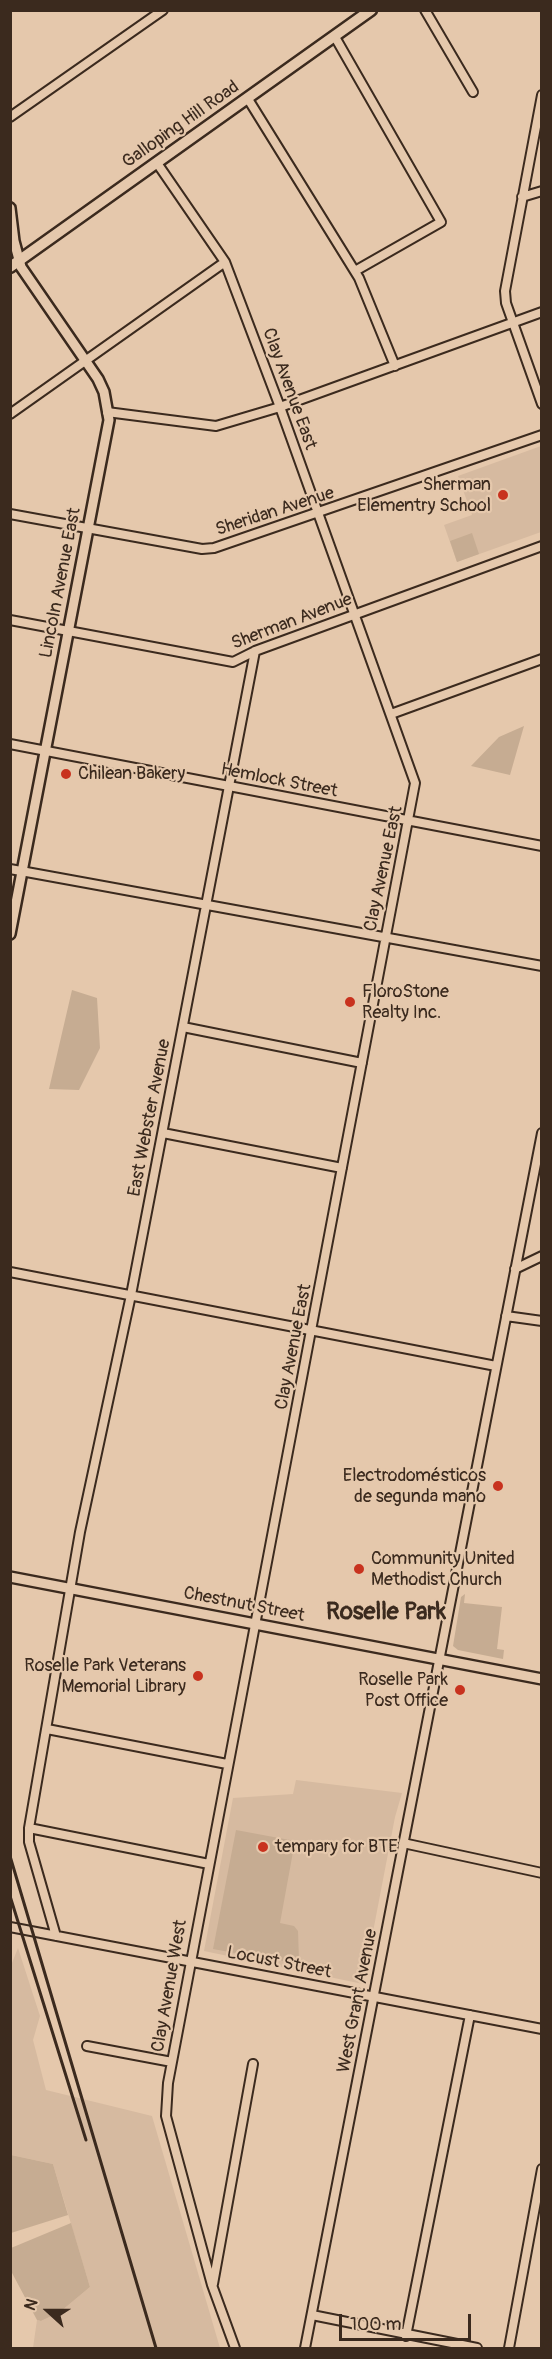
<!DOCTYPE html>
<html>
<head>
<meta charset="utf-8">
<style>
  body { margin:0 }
  #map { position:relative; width:552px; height:2359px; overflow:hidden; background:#e5c8ac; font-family:Pangolin,sans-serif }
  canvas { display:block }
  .frame { position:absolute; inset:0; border:12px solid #3b2a1e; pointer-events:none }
  .north { position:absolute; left:18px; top:2281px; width:60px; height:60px; -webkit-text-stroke:4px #e5c8ac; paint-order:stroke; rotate:291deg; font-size:16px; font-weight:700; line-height:24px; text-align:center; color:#3b2a1e }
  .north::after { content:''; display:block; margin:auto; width:21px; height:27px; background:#3b2a1e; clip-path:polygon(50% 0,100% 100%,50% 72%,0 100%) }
  .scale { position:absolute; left:339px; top:2314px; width:132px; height:27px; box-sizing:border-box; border:3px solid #3b2a1e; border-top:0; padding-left:8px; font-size:18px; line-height:21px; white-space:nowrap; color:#3b2a1e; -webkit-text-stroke:4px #e5c8ac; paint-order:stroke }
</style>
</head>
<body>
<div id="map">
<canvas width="552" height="2359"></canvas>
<div class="frame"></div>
<div class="north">N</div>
<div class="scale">100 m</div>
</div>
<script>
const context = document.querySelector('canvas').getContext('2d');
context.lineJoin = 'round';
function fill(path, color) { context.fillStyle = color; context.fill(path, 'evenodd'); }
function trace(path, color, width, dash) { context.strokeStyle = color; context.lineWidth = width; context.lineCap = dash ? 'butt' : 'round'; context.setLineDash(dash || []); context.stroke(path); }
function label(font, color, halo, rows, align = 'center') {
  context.font = font + ' Pangolin,sans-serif'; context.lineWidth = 4.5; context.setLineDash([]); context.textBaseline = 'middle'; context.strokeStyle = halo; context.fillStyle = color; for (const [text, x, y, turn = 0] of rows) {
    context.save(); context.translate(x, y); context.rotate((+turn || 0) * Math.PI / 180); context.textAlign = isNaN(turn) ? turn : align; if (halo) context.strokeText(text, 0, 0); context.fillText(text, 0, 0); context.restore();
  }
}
const built = new Path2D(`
  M541,446V532L457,562L444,525L472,515L458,476Z
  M296,1780L402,1793L395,1817L363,1984L204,1951L233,1798L293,1794Z
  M18,1948L40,2016L33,2040L46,2090L152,2116L220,2348H33L37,2320L41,2321L60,2312L90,2287L53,2164L11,2155L10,1968Z`);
const green = new Path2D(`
  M472,533L479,554L457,562L450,541Z
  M524,726L510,775L471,766L499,737Z
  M72,990L97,998L100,1048L79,1090L49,1089Z
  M465,1594L464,1603L502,1607L497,1649L504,1650L503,1659L458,1650L453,1646L461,1597Z
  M236,1830L295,1841L280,1923L294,1926L298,1931L299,1960L293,1965L273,1957V1960L213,1949Z
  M11,2155L53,2164L68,2215L11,2233Z
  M71,2223L90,2287L60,2312L41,2321L37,2320L11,2271V2248Z`);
const minor = new Path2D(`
  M425,10L473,92
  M335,37L441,222L355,271
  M542,95L505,291L506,303L542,404
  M248,99L359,278L395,366
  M10,117L163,10
  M157,163L225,262L280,407L415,783L168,2083L166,2116L212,2285L235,2348
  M522,197L542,191
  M107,412L216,426L280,407L542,312
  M10,414L225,262
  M10,514L202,549L214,548L542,435
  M10,620L233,662L255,651L542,546
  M391,714L542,659
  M10,744L542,846
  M10,869L542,966
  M183,1027L362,1063
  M163,1133L342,1168
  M515,1269L542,1256
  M10,1272L496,1366
  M506,1316L542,1321
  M47,1729L227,1764
  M29,1828L209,1864
  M403,1843L542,1873
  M10,1927L542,2029
  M56,1936L29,1842V1828L80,1532L131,1295L255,651
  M87,2046L172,2062
  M213,2284L253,2064
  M312,2315L477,2348
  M406,2336L470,2015
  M305,2348L542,1133
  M509,2348L542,2169`);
const tertiary = new Path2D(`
  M10,208L14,241L21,267L98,379L104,392L109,420L10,934
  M10,1577L542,1679`);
const secondary = new Path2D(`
  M10,267L371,10`);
const rail = new Path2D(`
  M10,1856L156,2348
  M10,1896L86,2140`);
const markers = [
  [503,495,6,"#c8321e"],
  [66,774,6,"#c8321e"],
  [350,1002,6,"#c8321e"],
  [498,1486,6,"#c8321e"],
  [359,1569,6,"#c8321e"],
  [198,1676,6,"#c8321e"],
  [460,1690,6,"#c8321e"],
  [263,1847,6,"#c8321e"]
];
const streetNames = [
  ["Galloping Hill Road",181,125,-35],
  ["Clay Avenue East",289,389,70],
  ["Sheridan Avenue",275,512,-18],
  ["Lincoln Avenue East",61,583,-79],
  ["Sherman Avenue",292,622,-21],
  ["Hemlock Street",279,781,11],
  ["Clay Avenue East",384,869,-78],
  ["East Webster Avenue",150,1118,-79],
  ["Clay Avenue East",294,1347,-79],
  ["Chestnut Street",244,1605,11],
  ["Locust Street",279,1963,11],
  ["Clay Avenue West",170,1986,-80],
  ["West Grant Avenue",358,2001,-79]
];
const poiNames = [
  ["Sherman",491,485],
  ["Elementry School",491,506],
  ["Chilean Bakery",78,774,"left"],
  ["FloroStone",362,992,"left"],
  ["Realty Inc.",362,1013,"left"],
  ["Electrodomésticos",486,1476],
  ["de segunda mano",486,1497],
  ["Community United",371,1559,"left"],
  ["Methodist Church",371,1580,"left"],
  ["Roselle Park Veterans",186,1666],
  ["Memorial Library",186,1687],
  ["Roselle Park",448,1680],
  ["Post Office",448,1701],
  ["tempary for BTE",275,1847,"left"]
];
const districtNames = [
  ["Roselle Park",386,1613]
];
fill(built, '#d6baa0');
fill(green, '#c6ac92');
trace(minor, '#3b2a1e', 12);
trace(tertiary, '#3b2a1e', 14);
trace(secondary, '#3b2a1e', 15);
trace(minor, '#e5c8ac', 8);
trace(tertiary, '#e5c8ac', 9);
trace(secondary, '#e5c8ac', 10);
trace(rail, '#3b2a1e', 3);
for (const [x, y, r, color] of markers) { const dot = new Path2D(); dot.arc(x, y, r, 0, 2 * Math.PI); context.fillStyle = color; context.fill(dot); trace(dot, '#e5c8ac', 2); }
label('18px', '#3b2a1e', '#e5c8ac', streetNames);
label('18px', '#3b2a1e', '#e5c8ac', poiNames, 'right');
label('bold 24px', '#3b2a1e', '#e5c8ac', districtNames);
</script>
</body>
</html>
